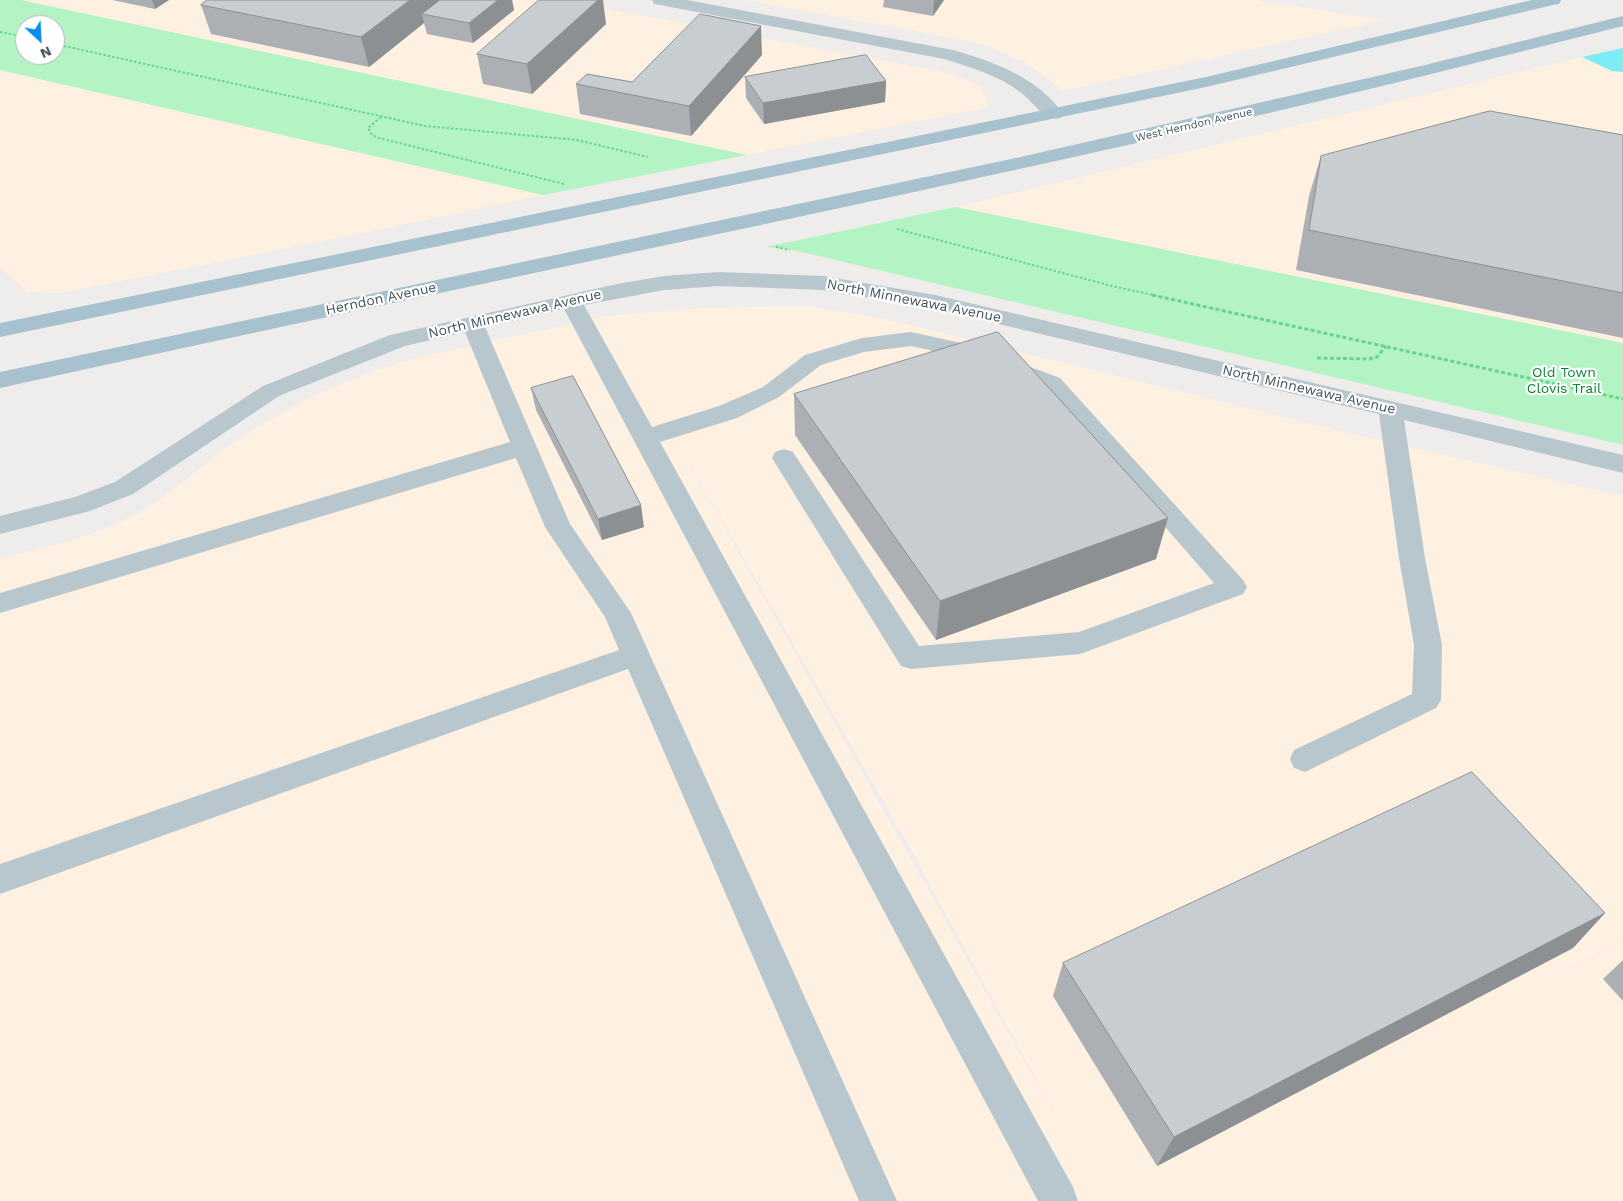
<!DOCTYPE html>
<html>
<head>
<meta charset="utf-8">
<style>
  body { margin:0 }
  #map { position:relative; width:1623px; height:1201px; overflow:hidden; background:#efecec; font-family:"Work Sans",sans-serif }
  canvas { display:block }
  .north { position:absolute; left:15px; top:15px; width:50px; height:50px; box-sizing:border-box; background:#fff; border:1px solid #b4babd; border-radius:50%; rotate:155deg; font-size:14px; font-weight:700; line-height:20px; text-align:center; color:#43535b }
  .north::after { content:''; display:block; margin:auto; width:18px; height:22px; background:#058cef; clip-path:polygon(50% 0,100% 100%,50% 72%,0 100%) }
</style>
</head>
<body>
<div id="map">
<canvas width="1623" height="1201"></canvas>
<div class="north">N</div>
</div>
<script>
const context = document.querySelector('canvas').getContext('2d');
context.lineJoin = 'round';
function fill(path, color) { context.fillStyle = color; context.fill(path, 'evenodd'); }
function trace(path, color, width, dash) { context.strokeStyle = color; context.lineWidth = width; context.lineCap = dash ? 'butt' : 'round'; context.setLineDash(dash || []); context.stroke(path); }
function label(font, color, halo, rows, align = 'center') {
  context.font = font + ' "Work Sans",sans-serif'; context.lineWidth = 4.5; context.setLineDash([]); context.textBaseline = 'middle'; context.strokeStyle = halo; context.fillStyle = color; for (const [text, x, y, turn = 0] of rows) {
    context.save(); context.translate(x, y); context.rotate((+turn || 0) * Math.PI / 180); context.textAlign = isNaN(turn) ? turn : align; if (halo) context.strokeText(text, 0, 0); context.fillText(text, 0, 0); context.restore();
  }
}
const commercial = new Path2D(`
  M21,0H558L945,72L980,86L989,107L747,155Z
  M746,0H1254L1384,20L1063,91L1025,62L979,43Z
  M1582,57L1612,71L1623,72V343L956,207Z
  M0,70L543,195L344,237L60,293L27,292L0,267Z
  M805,306L886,319L1340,431L1623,496V940L1462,1025L1623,941V1201H0V558L65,542L103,530L133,516L157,502L230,445L257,427L319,393L385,367L416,358L606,316L706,308ZM653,400L905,839L1076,1153Z`);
const green = new Path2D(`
  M0,0H21L747,155L543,195L0,70ZM25,25H55V55H25Z
  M956,207L1623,343V445L789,249L766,247Z`);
const water = new Path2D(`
  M1623,48V72L1612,71L1582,57Z`);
const pathFar1 = new Path2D(`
  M0,32L25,37
  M55,44L425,126L577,140L648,157
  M381,117L368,128L372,135L379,138L564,184
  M897,229L1112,286L1158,296
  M776,247L790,250`);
const path = new Path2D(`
  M1152,295L1623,399
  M1317,358L1369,359L1377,357L1386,346`);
const minor = new Path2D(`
  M652,0H687L953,50C994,62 1038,77 1063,114L1061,118C1044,122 1033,101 1020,92C998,75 970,67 944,59L660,5L654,4Z
  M719,272L823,276L935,295L1623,455V473L1404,420L1425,558L1442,645L1441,700L1436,708L1305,772L1294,768L1290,759L1294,750L1412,694L1414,645L1399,558L1379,414L935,309L823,290L719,286L664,290L584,305L652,427L719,406L763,387L805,355L862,338L911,332L975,346L1060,378L1243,580L1247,587L1243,594L1080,654L911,669L901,666L772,458L775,452L784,449L793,452L919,646L1079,632L1214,583L1044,388L969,359L911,346L864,352L821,365L779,397L737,418L660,442L1073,1187L1078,1201H1038L564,309L485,327L570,524L631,613L897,1201H859L628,669L0,894V864L619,650L605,617L545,527L516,458L0,613V593L510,442L465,332L405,346L279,396L133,494L90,511L0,534V516L75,497L115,482L263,386L390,335L617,284L664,276Z`);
const major = new Path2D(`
  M1532,0H1561L1559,4L1553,5L1206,87L0,337V323L1206,77Z
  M1623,16V26C1488,60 1353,94 1217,125C812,217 405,298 0,388V372L1016,158L1421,66Z`);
const wall = new Path2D(`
  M112,0H169L155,9Z
  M207,0H512L514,10L473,43L427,34L424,23L369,67L211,34L201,5Z
  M884,0H944L933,16L883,7Z
  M606,24L532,94L483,84L477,54Z
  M762,55L691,136L580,114L576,84L632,82Z
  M745,77L886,81L885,102L764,124L746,98Z
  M1623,135V338L1296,270L1309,196L1321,156Z
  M531,388L644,527L602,540L536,410Z
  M794,394L1156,559L936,640L795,435Z
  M1605,913L1573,948L1157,1166L1053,996L1063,963Z
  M1623,960V1001L1603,979Z`);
const shadedWall = new Path2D(`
  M152,0H169L155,9Z
  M410,0H454L422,14L424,23L369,67L361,37Z
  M498,0H512L514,10L473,43L469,23Z
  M598,0H603L606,24L532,94L527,64Z
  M934,0H944L933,16Z
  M761,26L762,55L691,136L689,106Z
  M886,81L885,102L764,124L763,103Z
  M641,505L644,527L602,540L598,519Z
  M1168,518L1156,559L936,640L940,601Z
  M1605,913L1573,948L1157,1166L1174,1137Z`);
const building = new Path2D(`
  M207,0H410L361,37L201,5Z
  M440,0H498L469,23L422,14Z
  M539,0H598L527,64L477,54Z
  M700,14L761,26L689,106L576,84L587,74L632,82Z
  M866,55L886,81L763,103L745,77Z
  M1490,111L1623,135V293L1309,230L1321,156Z
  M998,332L1168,518L940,601L794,394Z
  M573,376L641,505L598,519L531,388Z
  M1472,772L1605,913L1174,1137L1063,963Z`);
const farStreetnames = [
  ["West Herndon Avenue",1194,125,-13]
];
const streetNames = [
  ["Herndon Avenue",381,299,-12],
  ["North Minnewawa Avenue",914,301,11],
  ["North Minnewawa Avenue",515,314,-13],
  ["North Minnewawa Avenue",1309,390,13]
];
const parkNames = [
  ["Old Town",1564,373],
  ["Clovis Trail",1564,389]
];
fill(commercial, '#fef1e1');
fill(green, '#b4f3c3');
fill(water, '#7cedf5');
trace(pathFar1, '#69d490', 2, [2.5, 2]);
trace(path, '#69d490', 3, [4, 2.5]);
fill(minor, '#b8c7ce');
fill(major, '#a8c1cf');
fill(wall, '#acb0b5');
fill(shadedWall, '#8c9093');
fill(building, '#c8cdd2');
trace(building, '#8c9093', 1);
label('11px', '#43535b', '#fff', farStreetnames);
label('14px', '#43535b', '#fff', streetNames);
label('14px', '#0c8337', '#fff', parkNames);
</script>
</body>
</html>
